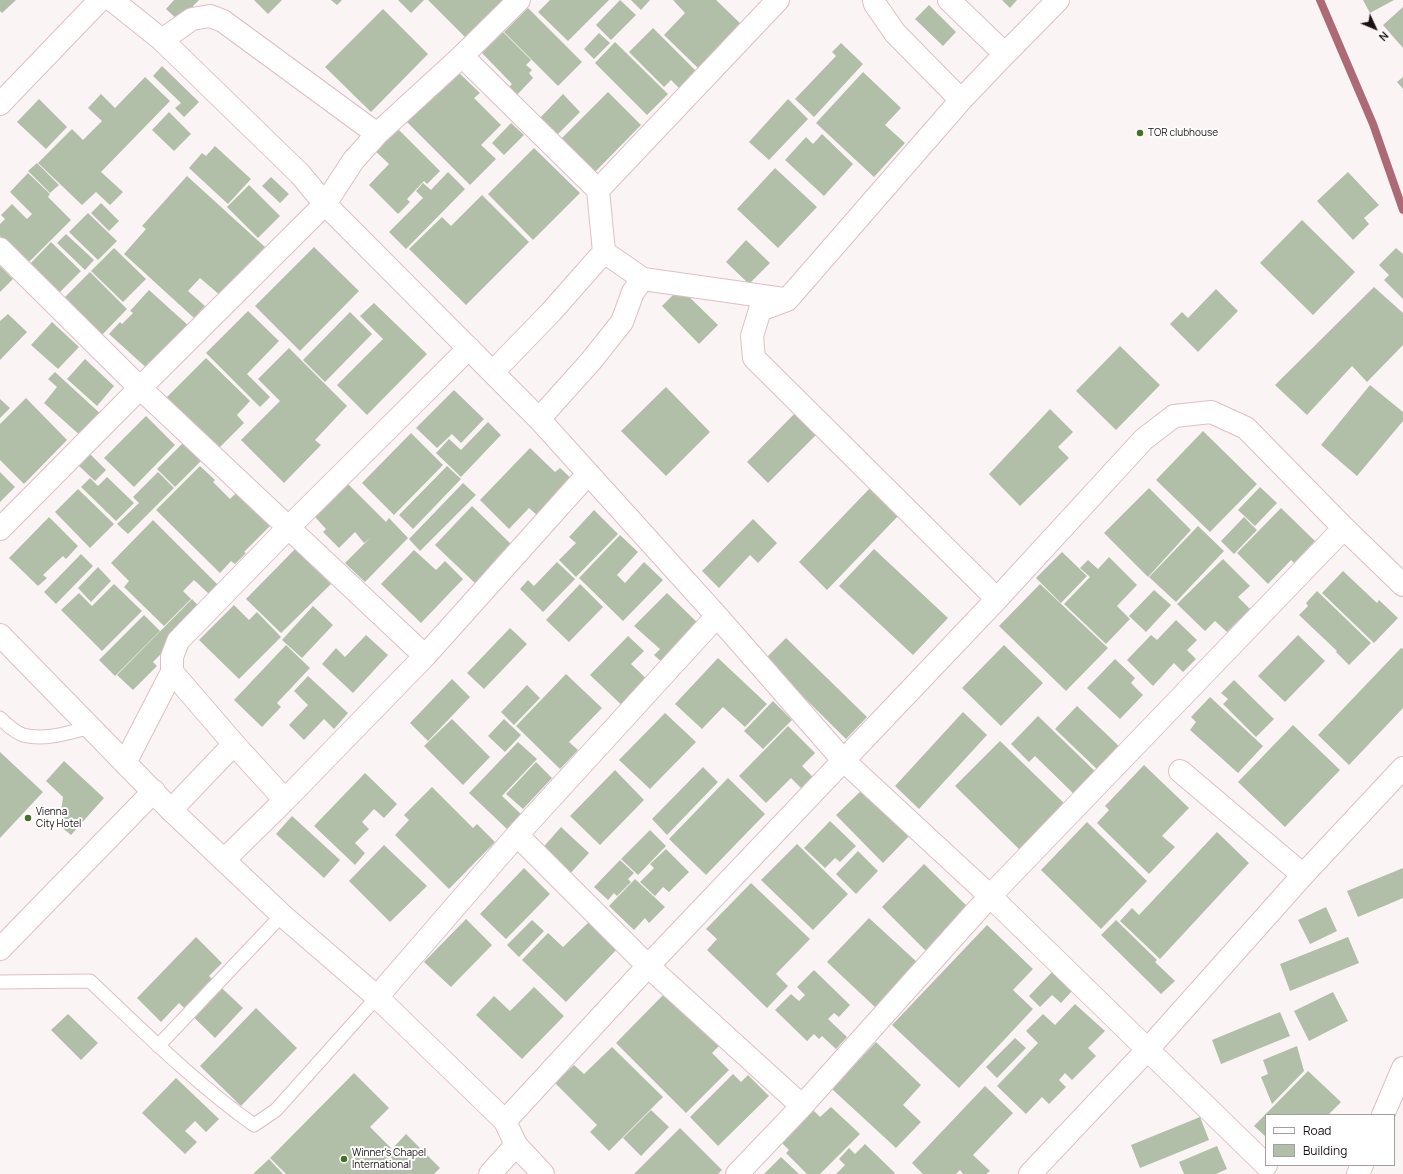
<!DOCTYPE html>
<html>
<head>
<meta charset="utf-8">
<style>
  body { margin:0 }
  #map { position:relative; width:1403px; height:1174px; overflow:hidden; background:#fbf4f5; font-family:Manrope,sans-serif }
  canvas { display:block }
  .legend { position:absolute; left:1265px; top:1114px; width:130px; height:52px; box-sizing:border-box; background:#fff; border:1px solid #a4a0a1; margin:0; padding:5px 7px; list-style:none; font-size:12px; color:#1b1113 }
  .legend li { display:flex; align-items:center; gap:8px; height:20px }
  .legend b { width:20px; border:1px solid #a4a0a1 }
  .north { position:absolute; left:1355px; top:8px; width:40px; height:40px; -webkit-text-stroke:3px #fff; paint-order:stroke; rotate:134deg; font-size:11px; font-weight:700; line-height:16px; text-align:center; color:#1b1113 }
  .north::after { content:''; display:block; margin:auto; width:14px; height:18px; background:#1b1113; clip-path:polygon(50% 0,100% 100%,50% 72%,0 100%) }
</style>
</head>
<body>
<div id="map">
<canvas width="1403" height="1174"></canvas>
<ul class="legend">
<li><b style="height:5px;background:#fff"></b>Road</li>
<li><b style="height:11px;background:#b1bfa8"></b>Building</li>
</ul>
<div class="north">N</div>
</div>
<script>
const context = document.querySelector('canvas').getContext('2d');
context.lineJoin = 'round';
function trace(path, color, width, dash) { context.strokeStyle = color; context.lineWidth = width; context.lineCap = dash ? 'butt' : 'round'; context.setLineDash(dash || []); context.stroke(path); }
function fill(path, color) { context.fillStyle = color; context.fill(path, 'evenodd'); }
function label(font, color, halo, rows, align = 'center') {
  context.font = font + ' Manrope,sans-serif'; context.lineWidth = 4; context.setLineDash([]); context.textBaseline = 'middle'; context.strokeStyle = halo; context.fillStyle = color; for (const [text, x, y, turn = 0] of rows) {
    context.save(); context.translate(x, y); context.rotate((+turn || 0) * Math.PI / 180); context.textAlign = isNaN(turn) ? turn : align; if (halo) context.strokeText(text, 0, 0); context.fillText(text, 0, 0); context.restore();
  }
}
const stream = new Path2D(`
  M1320,0L1373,124L1403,210`);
const building = new Path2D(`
  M0,0H16L2,13L0,11Z
  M174,0H199L193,6L194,8L180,22L166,9Z
  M254,0H282L268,14Z
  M331,0H342L337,5Z
  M398,0H424L411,13Z
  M428,0H510L469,41Z
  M550,0H609L568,41L538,12Z
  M620,0L636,15L611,40L596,25Z
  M631,0H650L641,10Z
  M673,0H716L743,26L700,70L664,35L685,13Z
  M1002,0H1017L1010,8Z
  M1363,0H1394L1370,13Z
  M929,5L956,32L943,46L915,19Z
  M1403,7V48L1383,25Z
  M528,8L582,62L558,86L504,32Z
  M383,9L428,54L371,112L325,67Z
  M653,28L696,71L679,88L671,80L664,87L629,52Z
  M503,32L531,60L526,65L532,70L529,73L533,78L516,96L508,88L512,84L482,53Z
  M599,33L610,43L594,59L584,49Z
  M615,42L668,94L647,115L595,63Z
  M841,43L863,64L814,117L795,99L836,56L832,52Z
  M162,66L199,102L184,117L175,108L181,103L153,76Z
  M455,69L480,93L474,98L501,125L481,145L496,159L470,185L405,120Z
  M863,72L901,108L885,125L905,143L874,177L816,123Z
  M145,77L170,101L101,172L123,192L110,205L96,192L82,205L38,163L72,129L83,140L102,121L88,108L101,94L115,108Z
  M1403,77V89L1397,82Z
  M608,92L641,125L595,172L561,139Z
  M563,94L580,112L556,136L539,119Z
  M39,99L67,127L46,149L17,122Z
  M788,99L808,119L769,160L749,142Z
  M169,112L191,134L174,151L152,130Z
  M511,123L524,135L504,155L492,143Z
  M395,126L440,171L427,184L424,181L407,199L410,202L398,214L369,185L389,164L372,148Z
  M822,134L853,164L824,196L785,160L806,137L813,144Z
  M215,146L251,179L228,204L189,168L202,153L206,156Z
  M534,148L580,193L533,240L488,194Z
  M37,163L59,185L50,193L28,171Z
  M775,168L817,207L778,248L737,209Z
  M448,172L465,189L406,249L389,232L423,198L416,191L423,183L431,190Z
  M1348,172L1379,205L1364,218L1369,224L1353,240L1317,201Z
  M28,173L50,194L48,197L71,220L28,263L0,236V224L5,219L1,215L12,204L27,219L32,214L10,192Z
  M187,176L265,247L221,296L200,278L188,291L205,306L194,318L124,254L146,229L142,226Z
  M271,177L289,194L280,203L262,186Z
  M249,185L280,216L258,238L227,207Z
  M482,195L529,242L466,305L409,249L442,217L451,226Z
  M101,203L119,221L109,231L91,213Z
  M88,213L117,241L98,260L69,232Z
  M1302,220L1355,272L1313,315L1260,263Z
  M66,234L94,260L85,270L57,243Z
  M746,240L770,263L749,284L726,262Z
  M51,242L81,271L59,293L29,265Z
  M314,247L359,291L300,351L255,306Z
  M114,248L146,279L123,302L91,271Z
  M1396,248L1403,254V299L1384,280L1389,275L1379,265Z
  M0,266L13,279L0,292Z
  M90,272L127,309L101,336L63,299Z
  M1374,287L1403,313V345L1367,382L1352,366L1307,415L1275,385Z
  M680,288L718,325L699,344L662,306Z
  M1216,289L1238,311L1198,352L1170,324L1182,312L1188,318Z
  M149,290L190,327L150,371L109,334L120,322L122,324L133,313L130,311Z
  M374,303L427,354L367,415L337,385L383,339L360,316Z
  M248,311L279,341L247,374L270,397L260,407L206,353Z
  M350,312L372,334L325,382L303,360Z
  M8,314L27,332L0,360V321Z
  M52,322L79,347L58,369L31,345Z
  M1120,346L1160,385L1116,430L1076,391Z
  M289,348L347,406L315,440L321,445L284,483L241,440L280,401L258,379Z
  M206,358L250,401L237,415L244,423L214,453L162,402Z
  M85,359L114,386L97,406L67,379Z
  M55,372L103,416L83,438L44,403L57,387L48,379Z
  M1370,385L1403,412V421L1357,476L1321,445Z
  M666,387L710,432L666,476L621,431Z
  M454,390L484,419L461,443L452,434L437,448L416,428Z
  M26,398L67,440L24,484L0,460V424Z
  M0,399L10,408L0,418Z
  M799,409L821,430L768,483L747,462Z
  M1050,409L1073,432L1058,447L1069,458L1020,506L989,474Z
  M146,416L175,445L134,487L104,458Z
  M488,422L501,435L461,477L436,453L449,439L461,450Z
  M1203,431L1257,484L1210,532L1156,480Z
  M411,433L443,465L394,515L362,483Z
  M183,443L201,461L175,487L157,469Z
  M530,448L555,472L560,468L574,481L539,517L529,508L509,529L480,500Z
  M90,454L106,470L95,481L78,465Z
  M200,466L215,480L213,482L230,499L236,493L270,526L244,552L246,553L235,564L231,561L220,573L156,510Z
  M447,466L461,479L413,529L399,515Z
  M0,472L15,487L0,502Z
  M158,472L174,488L128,534L117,524L139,503L133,497Z
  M107,477L134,503L116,521L81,487L90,478L98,486Z
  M463,483L476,495L420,551L409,539Z
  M348,484L386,522L389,518L408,538L365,582L345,563L370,538L364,543L355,532L339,548L323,532L326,529L315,517Z
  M1260,487L1277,503L1255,526L1238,510Z
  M870,488L899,515L827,590L799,562Z
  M1149,488L1191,530L1148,577L1104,533Z
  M78,489L114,524L90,548L55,512Z
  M472,506L512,545L476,584L435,545Z
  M1281,508L1315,541L1294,563L1291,560L1268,584L1237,553Z
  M594,510L618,534L576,577L559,560L576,543L569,537Z
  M49,517L78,546L66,559L63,556L43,575L47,578L38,586L9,558Z
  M1244,517L1257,530L1234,554L1221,541Z
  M753,519L777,543L758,563L750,555L719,588L702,571Z
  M153,520L218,585L209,594L194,580L183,591L191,599L164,626L124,587L129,581L111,563Z
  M1198,526L1224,551L1176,602L1149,577Z
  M620,535L638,552L617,575L625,583L644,562L663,580L623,621L579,578Z
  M295,549L331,584L281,633L246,599Z
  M874,549L948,618L913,655L839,586Z
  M414,550L436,570L445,561L463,579L421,623L381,584Z
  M1062,552L1087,576L1061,603L1036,578Z
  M81,554L93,566L56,604L44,592Z
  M1109,557L1137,585L1117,606L1130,619L1106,644L1064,604L1090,577L1080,568L1088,560L1098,569Z
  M1223,559L1250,586L1238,597L1257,616L1246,626L1240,619L1227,632L1215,621L1205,631L1177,604Z
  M557,562L575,579L543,612L520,589L528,580L534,586Z
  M98,567L111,581L91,602L78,588Z
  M1343,571L1377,603L1379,600L1398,618L1374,643L1322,593Z
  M114,584L142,611L102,651L61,610L79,593L92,606Z
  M580,584L603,607L569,642L546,620Z
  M1040,584L1108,648L1066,691L999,626Z
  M1154,590L1171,605L1146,632L1129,616Z
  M1317,591L1371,643L1349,665L1336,652L1337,651L1299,615L1308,606L1306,603Z
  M667,593L704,629L668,668L654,655L660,649L634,626Z
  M192,599L203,611L153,662L157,666L133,690L117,675Z
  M234,605L249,620L257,612L281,637L239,679L199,640Z
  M313,606L333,625L302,658L282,640Z
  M144,615L160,631L115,676L99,660Z
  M1176,620L1197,640L1187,650L1196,659L1183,672L1174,663L1153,686L1127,660L1151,635L1157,640Z
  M510,628L527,644L484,689L467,673Z
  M366,635L388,655L353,693L322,664L336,648L345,657Z
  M1298,635L1325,661L1285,702L1258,676Z
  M628,636L644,651L631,664L653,685L628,711L590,675Z
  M786,638L867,717L846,739L765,659Z
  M286,645L310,668L277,703L281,707L262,727L234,700Z
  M1004,645L1043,683L1001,726L962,688Z
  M1401,648L1403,649V708L1349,765L1318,735Z
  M718,658L767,704L745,727L723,707L702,729L675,704Z
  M1115,659L1135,678L1131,683L1143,695L1120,719L1087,688Z
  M566,674L602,708L569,742L578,750L560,769L516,726Z
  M308,676L348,713L334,729L324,719L304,740L289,725L308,705L294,691Z
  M452,679L470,697L428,741L410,723Z
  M1234,680L1274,719L1256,737L1223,704L1228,699L1221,693Z
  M527,685L540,698L514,725L501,712Z
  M1210,697L1263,746L1238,773L1190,730L1196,722L1191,717Z
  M773,701L792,720L763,749L744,731Z
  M1077,706L1122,749L1100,772L1055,729Z
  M963,712L987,735L919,809L895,786Z
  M665,713L696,742L650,789L619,760Z
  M1038,716L1101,777L1079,799L1035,756L1029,762L1011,744Z
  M452,719L490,757L463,785L424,746Z
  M504,719L521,735L505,752L488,736Z
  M1293,725L1340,770L1285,827L1238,782Z
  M788,726L815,753L802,766L814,778L803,790L791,778L766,803L739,776Z
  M1000,741L1065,804L1020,850L955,786Z
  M518,742L537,759L502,796L521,814L507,829L469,793Z
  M0,752L43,792L0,838Z
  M64,761L104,798L71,835L59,825L63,797L46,781Z
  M536,762L552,778L523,809L506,794Z
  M1144,765L1189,808L1162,836L1175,847L1149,874L1097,823L1109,810L1105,806Z
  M703,767L718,782L667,835L652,819Z
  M615,770L644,800L600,845L570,816Z
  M365,773L397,804L384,818L374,809L362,822L369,829L355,843L365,853L355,865L314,826Z
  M728,778L765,814L706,875L669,839Z
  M432,787L473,828L477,824L495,842L449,889L395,835L409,820L404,815Z
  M865,787L911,834L883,863L836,815Z
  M292,816L340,860L324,878L276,834Z
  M830,821L856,846L840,862L835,858L825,868L804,848Z
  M1087,822L1147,881L1101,929L1041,870Z
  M561,827L589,853L567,877L539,852Z
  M650,830L666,846L638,875L621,859Z
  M1217,832L1249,863L1160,959L1120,921L1132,908L1139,915Z
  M797,844L848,894L813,930L761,880Z
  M384,845L427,886L390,922L349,881Z
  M666,849L689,872L669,892L663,887L655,896L640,882L654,868L650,864Z
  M858,851L878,871L856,894L836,874Z
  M620,860L634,873L628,879L631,882L617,896L614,893L608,900L594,887Z
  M924,864L972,911L930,955L882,907Z
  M524,868L550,894L506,939L480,914Z
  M1403,868V898L1358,917L1347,891Z
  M635,879L665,907L649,923L645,918L634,930L609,906Z
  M751,883L810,939L776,974L788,986L767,1008L707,950L717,939L706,929Z
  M1326,907L1337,931L1310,944L1298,920Z
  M869,918L918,963L876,1008L827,962Z
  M466,919L492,945L451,987L424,962Z
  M592,919L620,946L566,1002L522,960L548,933L563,947Z
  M532,920L544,931L519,957L507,945Z
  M1116,920L1157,960L1155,962L1175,981L1161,994L1101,935Z
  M987,925L1033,969L1013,990L1033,1009L959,1088L892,1025Z
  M196,937L222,963L209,976L243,1008L215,1038L179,1003L161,1022L137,998Z
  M1348,937L1359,963L1290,991L1280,964Z
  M814,970L850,1005L839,1017L834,1013L828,1019L847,1037L836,1049L822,1036L819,1039L814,1034L807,1041L775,1010L791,994L799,1001L805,995L797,987Z
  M1052,972L1072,991L1061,1003L1052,995L1040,1007L1029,996Z
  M534,987L564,1016L522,1059L476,1015L494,996L510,1011Z
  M666,992L720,1045L712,1053L729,1070L686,1113L616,1043Z
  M1333,992L1348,1021L1309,1041L1294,1011Z
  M1075,1004L1105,1031L1088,1048L1096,1056L1072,1080L1065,1073L1059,1080L1066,1087L1049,1104L1042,1097L1026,1114L997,1086L1038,1043L1026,1031L1043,1014L1055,1025Z
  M256,1008L297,1048L241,1106L200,1066Z
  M1280,1012L1290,1036L1221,1064L1212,1040Z
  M68,1014L98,1043L81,1060L51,1030Z
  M1015,1038L1026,1048L997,1078L986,1067Z
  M876,1042L921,1085L903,1105L921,1122L896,1148L832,1089Z
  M1297,1046L1304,1071L1272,1104L1261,1077L1268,1074L1263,1060Z
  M612,1047L663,1097L609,1151L590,1132L597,1125L555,1083L574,1065L584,1074Z
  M1308,1071L1341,1102L1328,1115H1266V1137L1254,1126Z
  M354,1073L389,1108L370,1127L392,1149L406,1134L440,1168L434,1174H286L270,1158Z
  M733,1074L741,1082L748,1075L769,1096L718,1146L690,1117Z
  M176,1078L219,1119L206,1132L195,1121L185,1131L197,1142L185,1154L142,1113Z
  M985,1086L1013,1113L973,1155L990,1171L986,1174H963L960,1170L956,1174H923L912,1163Z
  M831,1107L860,1134L820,1174H807L786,1153L789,1150L780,1141L812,1109L820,1117Z
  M651,1110L669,1127L641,1156L623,1138Z
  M1200,1117L1209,1140L1140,1168L1131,1145Z
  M680,1128L722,1170L718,1174H634Z
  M865,1144L895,1173L894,1174H836L845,1165L839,1159L849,1148L855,1154Z
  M1217,1146L1227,1169L1216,1174H1184L1179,1162Z
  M781,1157L799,1174H764Z
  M269,1159L283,1174H253Z`);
const service = new Path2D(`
  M0,718C6,724 15,732 23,735C46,741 70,732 91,727
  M0,982L90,981C143,1031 195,1083 254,1125L276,1110L377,997
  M158,1046L282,915`);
const minor = new Path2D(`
  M112,0L162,40L300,174L325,204L539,419L717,616L843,760L990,896L1266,1165
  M874,0L875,4L895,33L961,100
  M949,0L1005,54L961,100L787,300L760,310L752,336L754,358L997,599
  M162,40L192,19L210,16L223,21L377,134
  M1005,54L1058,0
  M462,56L598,190
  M0,104L100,0
  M0,249L140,388L425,656
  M643,279L784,299
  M493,372L551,312L604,252L598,190L778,0
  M539,419L591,361L622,322L633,292L643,279L604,252
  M0,529L140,388L325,204L353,161L377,134L462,56L519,0
  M172,672L234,744L285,800
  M125,763L172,672V657L178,641L288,528L469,348
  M1180,771L1303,875
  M171,810L234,744
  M517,835L648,966L802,1106
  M224,860L285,800L425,656L588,474
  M377,997L517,835L717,616
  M1383,1115L1403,1068
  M505,1121L648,966L997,599L1144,439L1174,416L1211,412L1246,428L1344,528L1403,585
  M490,1174L516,1145
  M737,1174L802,1106L990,896L1344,528
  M1030,1174L1148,1049L1303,875L1403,768
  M1358,1174L1362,1165`);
const tertiary = new Path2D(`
  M0,635L171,810L282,915L377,997L505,1121L516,1145L543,1174
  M0,949L154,791`);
const markers = [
  [1140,133,4,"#496e28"],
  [28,818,4,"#496e28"],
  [344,1159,4,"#496e28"]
];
const poiNames = [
  ["TOR clubhouse",1148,133],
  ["Vienna",36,812],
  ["City Hotel",36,824],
  ["Winner's Chapel",352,1153],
  ["International",352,1165]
];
trace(stream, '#ac6976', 8);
fill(building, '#b1bfa8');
trace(service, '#debfc4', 15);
trace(minor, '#debfc4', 24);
trace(tertiary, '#debfc4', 24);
trace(service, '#fff', 13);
trace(minor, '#fff', 22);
trace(tertiary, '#fff', 22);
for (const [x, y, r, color] of markers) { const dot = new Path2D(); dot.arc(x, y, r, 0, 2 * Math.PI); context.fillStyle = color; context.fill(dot); trace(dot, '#fff', 1.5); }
label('10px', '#1b1113', '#fff', poiNames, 'left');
</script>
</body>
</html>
